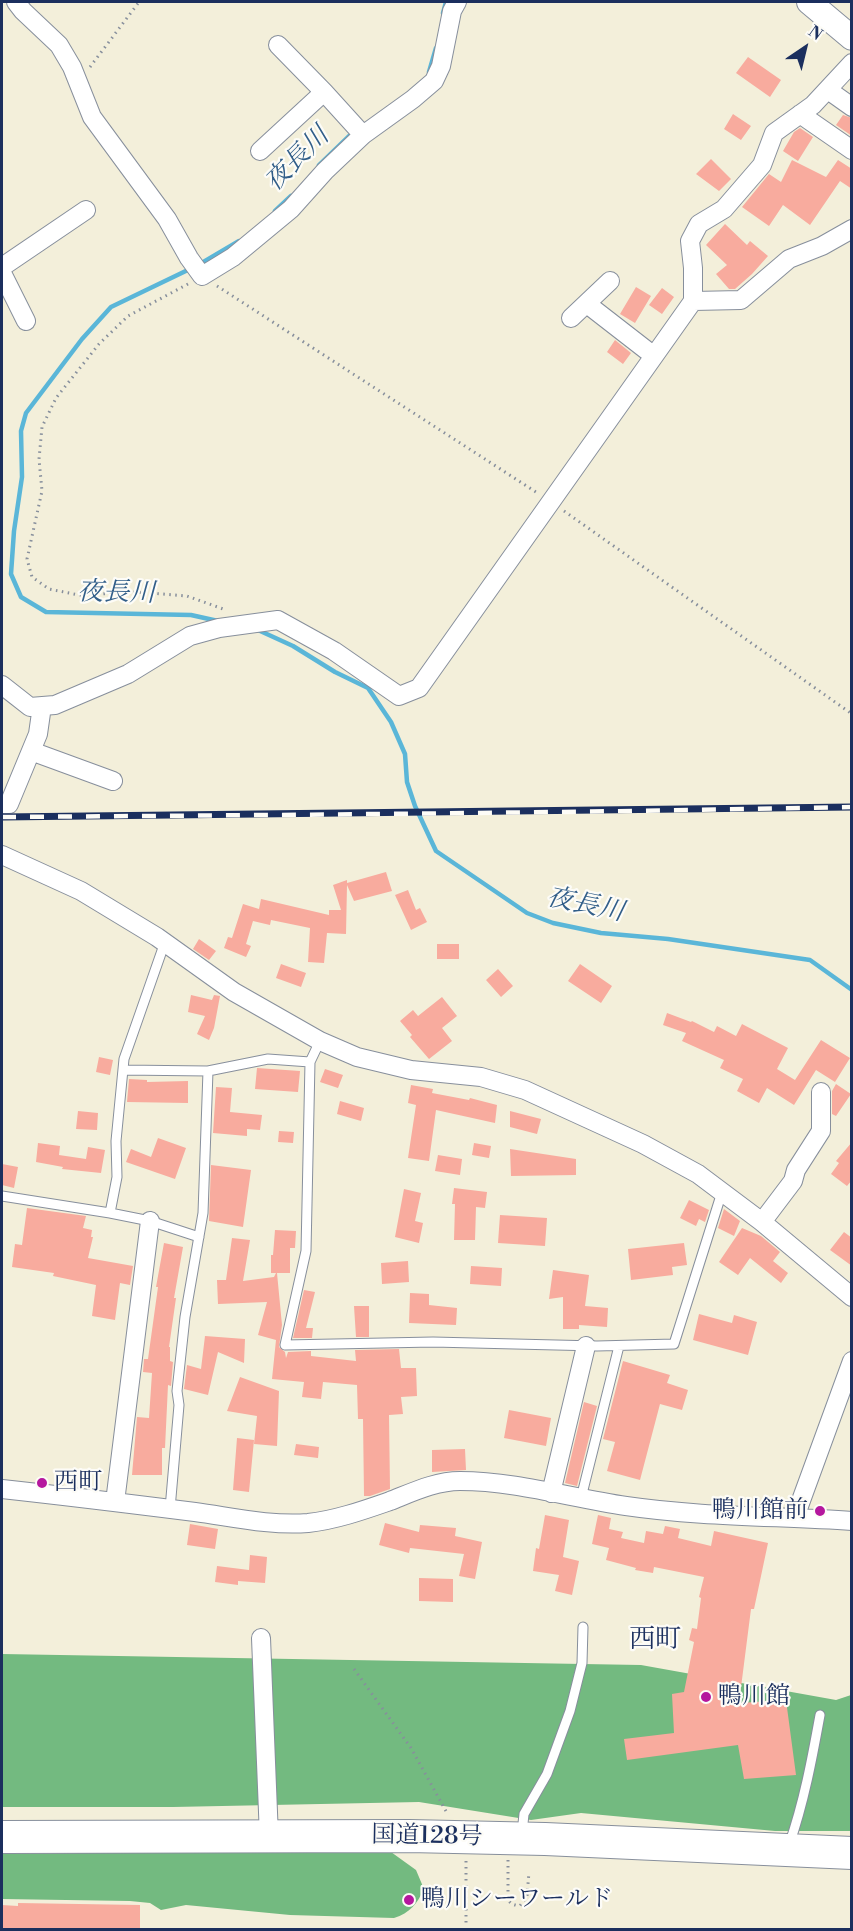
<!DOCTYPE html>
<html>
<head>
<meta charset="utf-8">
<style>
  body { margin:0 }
  #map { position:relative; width:853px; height:1931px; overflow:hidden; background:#f3efda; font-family:"Libre Bodoni",serif }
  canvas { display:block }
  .frame { position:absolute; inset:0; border:3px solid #1b2f5e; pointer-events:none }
  .north { position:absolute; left:775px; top:18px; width:60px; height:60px; -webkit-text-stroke:4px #fdfcf7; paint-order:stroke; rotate:35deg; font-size:16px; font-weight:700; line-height:24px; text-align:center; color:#1b2f5e }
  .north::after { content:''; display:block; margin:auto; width:21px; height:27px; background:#1b2f5e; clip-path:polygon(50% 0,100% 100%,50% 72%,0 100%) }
</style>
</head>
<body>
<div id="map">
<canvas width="853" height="1931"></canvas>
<div class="frame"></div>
<div class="north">N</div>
</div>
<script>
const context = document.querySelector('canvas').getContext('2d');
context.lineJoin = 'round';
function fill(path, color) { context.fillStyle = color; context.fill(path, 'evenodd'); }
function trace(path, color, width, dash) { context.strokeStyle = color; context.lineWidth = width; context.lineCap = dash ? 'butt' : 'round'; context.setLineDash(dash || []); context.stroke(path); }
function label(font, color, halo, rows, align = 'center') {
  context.font = font + ' "Libre Bodoni","Noto Serif JP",serif'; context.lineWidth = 4.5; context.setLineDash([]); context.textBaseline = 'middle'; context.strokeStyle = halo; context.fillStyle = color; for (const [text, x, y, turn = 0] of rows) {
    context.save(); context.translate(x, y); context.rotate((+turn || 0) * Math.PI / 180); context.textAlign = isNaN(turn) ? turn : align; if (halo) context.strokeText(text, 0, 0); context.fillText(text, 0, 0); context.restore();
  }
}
const forest = new Path2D(`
  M2,1654L641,1665L836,1700L851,1695V1831H775L581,1813L531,1820L419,1802L173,1807H2Z
  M326,1850L391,1852L416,1870L424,1889C417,1904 410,1913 394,1918L290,1915L186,1905L161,1910L150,1903L130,1901L2,1899V1854Z`);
const stream = new Path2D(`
  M443,13L446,2
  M429,72L436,48
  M319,165L349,136
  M275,211L291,196
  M200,264L239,241
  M192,268L111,307L82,339L26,413L21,431L22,477L14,531L11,574L21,597L46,612L191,615L218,621
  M258,630L293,646L335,672L368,688L391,722L405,754L407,782L415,806L436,851L527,913L553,923L601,933L668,939L810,960L852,990`);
const building = new Path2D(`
  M748,57L781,80L770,97L736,73Z
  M733,114L751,126L741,140L724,129Z
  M843,115L852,118V136L836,125Z
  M800,128L813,137L798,161L783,151L794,132Z
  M711,159L731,179L719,191L696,174Z
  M792,160L826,177L838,160L852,169V189L840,181L810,225L783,205L769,226L742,207L769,174L781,182Z
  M725,224L747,245L750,241L768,256L752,274L735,289H729L716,274L727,265L706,245Z
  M636,287L651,296L635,323L620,314Z
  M662,288L674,297L662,314L649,305Z
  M615,340L631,353L623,364L607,352Z
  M386,872L392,891L354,901L347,885L346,934L327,933L324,963L308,962L310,928L271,920L270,925L253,921L246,944L251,946L246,957L224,948L228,937L232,938L243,904L259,909L261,899L329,915V910H341L333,885L347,880V883Z
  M408,890L416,910L420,908L427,922L411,930L395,895Z
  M199,939L216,951L209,960L193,949Z
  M437,944H459V959H437Z
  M281,964L306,973L301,987L276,978Z
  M580,964L612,986L601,1003L568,981Z
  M498,969L513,986L501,997L486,980Z
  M191,995L212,1000L214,995L220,996L214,1028L209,1040L197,1034L205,1016L188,1012Z
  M442,997L457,1016L442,1028L452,1041L429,1059L410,1037L412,1035L400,1021L413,1010L418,1016Z
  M667,1013L691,1022L692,1021L714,1032L717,1026L736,1036L742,1024L788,1048L777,1069L795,1080L821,1040L850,1058L835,1082L816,1070L794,1105L767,1088L759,1103L737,1091L743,1079L720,1068L724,1060L682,1041L686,1033L663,1025Z
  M99,1057L113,1060L110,1075L96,1072Z
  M257,1068L300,1071L298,1092L255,1089Z
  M325,1069L343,1075L338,1088L320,1082Z
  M129,1079L147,1080V1082L188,1081V1103L127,1102Z
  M836,1084L851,1094L836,1116L832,1114V1091Z
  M411,1085L433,1089L432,1093L469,1100L470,1098L497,1105L495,1123L436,1110L429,1161L408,1158L416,1105L408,1103Z
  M216,1087L232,1088L230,1112L262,1115L260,1130L247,1129V1136L213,1133Z
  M340,1101L364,1108L361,1121L337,1114Z
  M78,1111L98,1113L97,1130L76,1129Z
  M510,1111L541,1119L537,1134L510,1127Z
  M279,1131L294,1132L293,1143L278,1142Z
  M158,1138L186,1148L175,1179L126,1162L131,1149L151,1157Z
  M852,1142V1180L847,1186L831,1174L839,1163L836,1161Z
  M38,1143L60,1146L59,1155L86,1159L88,1147L105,1150L101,1173L62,1169L63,1167L36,1162Z
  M474,1143L491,1146L489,1158L472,1155Z
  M510,1149L576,1159V1175L511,1176Z
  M438,1155L462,1159L460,1175L435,1171Z
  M2,1164L18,1167L14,1188L2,1185Z
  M211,1165L251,1170L243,1227L209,1221Z
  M454,1188L487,1192L485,1208L476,1207L475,1240H454L455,1204H452Z
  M404,1189L421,1193L415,1221L423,1223L419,1243L395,1237Z
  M689,1200L709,1210L705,1222L699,1219L696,1226L680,1218Z
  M27,1208L86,1216L83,1228L92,1230L91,1237H93L88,1258L133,1266L130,1285L120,1283L115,1320L92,1316L96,1285L53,1276L54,1273L12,1267L15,1244L22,1245Z
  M724,1209L740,1221L734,1236L718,1228Z
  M500,1215L547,1218L545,1246L498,1243Z
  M742,1228L761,1236L780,1252L773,1261L788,1273L781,1283L750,1258L738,1275L719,1262Z
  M275,1230L296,1231L295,1248H290V1273H277L282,1325L279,1347L285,1352L286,1358L288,1352L311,1351V1356L356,1361L355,1350L399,1349L401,1368H416L417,1396L401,1397L403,1414L389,1415L390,1489L370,1496H364L363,1419H358L357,1385L323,1382L321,1399L302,1397L304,1382L272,1379L276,1340L258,1335L267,1302L218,1304L217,1280H226L232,1238L250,1240L243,1281L274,1277L276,1273H271V1255H273Z
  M844,1232L852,1238V1266L830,1250Z
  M164,1243L183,1247L174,1298H176L169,1347H170V1361L173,1362L171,1386L168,1385L165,1448H162V1475H132L137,1417L149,1418L152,1373L143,1372L144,1359H148L158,1287H156Z
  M684,1243L687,1265L672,1267L673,1275L631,1280L628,1249Z
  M408,1261L409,1282L382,1284L381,1263Z
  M471,1266L502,1268L501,1286L470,1284Z
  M553,1270L589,1275L585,1306L608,1308L607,1327L579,1325V1329H563V1297L549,1299Z
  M304,1290L315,1292L306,1328H313L312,1338H293Z
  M410,1293L429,1294V1305L457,1308L456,1325L409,1323Z
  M354,1306H369V1337H356Z
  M699,1314L732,1323L734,1315L757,1322L748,1355L693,1340Z
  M205,1336L245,1339L244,1363L218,1352L208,1395L184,1389L187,1365L201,1369Z
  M623,1361L670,1375L667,1383L688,1390L682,1410L660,1404L640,1480L607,1471L615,1442L603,1439Z
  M240,1377L279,1391L277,1446L254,1444L257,1416L227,1411Z
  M584,1402L597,1406L577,1486L565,1483Z
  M509,1410L551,1418L546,1446L504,1438Z
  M237,1438L254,1440L249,1492L233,1490Z
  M296,1444L319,1447L318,1458L294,1455Z
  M465,1449L466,1470L432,1472V1450Z
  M545,1515L569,1520L563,1557L579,1561L572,1595L555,1591L559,1575L533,1571L536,1548L539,1549Z
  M598,1515L611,1518L609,1529L623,1532L621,1538L644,1543L646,1531L663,1534L665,1526L680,1529L678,1538L711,1546L714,1531L768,1543L754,1609H751L739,1703L786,1700L796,1775L744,1779L738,1745L627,1760L624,1739L674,1733L672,1694L684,1692L694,1642L689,1640L692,1628L697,1629L701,1598L699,1597L704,1577L654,1567L653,1573L635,1570L636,1568L606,1560L609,1548L592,1544Z
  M385,1523L419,1532L420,1525L456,1528L455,1536L482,1542L475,1579L459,1576L464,1554L410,1548L409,1553L379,1545Z
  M190,1524L218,1529L215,1549L187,1545Z
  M250,1555L267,1557L265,1583L238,1581V1585L215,1582L217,1566L249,1570Z
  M419,1578L453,1579V1602L419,1601Z
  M18,1903L140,1905V1929H2V1905L18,1906Z`);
const path = new Path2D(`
  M90,67L139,2
  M188,284L128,316L99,344L56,398L42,427L39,459L42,491L27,559L32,577L49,589L79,595L137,592L187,596L226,610
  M217,286L539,494
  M564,511L852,714
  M354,1669L411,1748L447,1813
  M508,1860V1899C510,1904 514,1905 520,1906L527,1896L529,1872
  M466,1861V1923`);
const lane = new Path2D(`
  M165,942L124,1059L116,1141L117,1177L110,1213L150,1221L199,1237
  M320,1041L310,1062L306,1251L285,1345L433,1342L597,1346L674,1344L722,1192
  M123,1070L208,1071L268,1059L310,1062
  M2,1196L110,1213
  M581,1498L619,1346
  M170,1509L179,1405L177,1391L185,1317L203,1213L208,1071
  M522,1833L524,1814L547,1774L570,1711L582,1663L583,1627
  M789,1845C804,1802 812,1759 820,1715`);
const street = new Path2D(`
  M16,2L23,11L59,45L72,67L92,117L167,219L189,258L202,276L233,257L291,209L325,171L363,135L413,99L434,81L441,66L452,11L457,2
  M278,45L324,92
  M828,90L852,107
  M800,114L852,150
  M260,151L324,92L363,135
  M2,267L86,210
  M2,273L26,321
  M693,301L741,300L789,259L822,246L852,229
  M587,304L654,356
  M571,318L610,281
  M2,685L30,707L55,705L128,674L190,636L219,628L278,620L334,651L399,696L419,688L693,301V268L690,241L699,224L724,209L762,165L774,133L813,105L852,63
  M31,751L113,781
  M2,804H9L38,734L42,706
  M2,855L81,891L157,937L234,992L320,1041L357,1057L411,1070L481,1077L525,1090L643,1144L698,1174L762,1222L852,1297
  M762,1222L793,1181L796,1170L821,1131V1092
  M2,1489C66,1496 131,1504 195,1512C232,1517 270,1526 308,1523C336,1520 364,1510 390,1501C413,1492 436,1481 460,1481C516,1481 571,1498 626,1506C701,1517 776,1516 852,1521
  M551,1493L586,1346
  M115,1502L150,1221
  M795,1517L852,1361
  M261,1638L269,1837`);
const secondary = new Path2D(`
  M809,2L852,38`);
const highway = new Path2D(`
  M2,1837L409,1836L545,1839L852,1853`);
const rail = new Path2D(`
  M2,817C285,815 568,813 852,807`);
const markers = [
  [42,1483,6,"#b5179e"],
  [820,1511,6,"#b5179e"],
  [706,1697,6,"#b5179e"],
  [409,1900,6,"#b5179e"]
];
const poiNames = [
  ["西町",54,1483],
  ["鴨川館前",808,1511,"right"],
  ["鴨川館",718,1697],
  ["鴨川シーワールド",421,1900]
];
const streetNames = [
  ["国道128号",427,1837,1]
];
const waterNames = [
  ["夜長川",298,160,-45],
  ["夜長川",116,594,1],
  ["夜長川",585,906,12]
];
const neighbourhoodNames = [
  ["西町",655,1641]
];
fill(forest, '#73ba80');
trace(stream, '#5ab6d8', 4.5);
fill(building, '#f8ab9e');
trace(lane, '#878f9c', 11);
trace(street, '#878f9c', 20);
trace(secondary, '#878f9c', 26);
trace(highway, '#878f9c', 34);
trace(path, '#878f9c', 3, [1.5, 4.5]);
trace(lane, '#fff', 9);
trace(street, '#fff', 18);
trace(secondary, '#fff', 24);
trace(highway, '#fff', 32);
trace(rail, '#1b2f5e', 7);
trace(rail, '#fdfcf7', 4.5, [14]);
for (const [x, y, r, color] of markers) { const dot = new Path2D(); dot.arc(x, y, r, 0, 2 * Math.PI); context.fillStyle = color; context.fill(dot); trace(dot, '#fdfcf7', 2); }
label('24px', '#1b2f5e', '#fdfcf7', poiNames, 'left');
label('24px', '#1b2f5e', '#fdfcf7', streetNames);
label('italic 26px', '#315e89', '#fdfcf7', waterNames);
label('26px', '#1b2f5e', '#fdfcf7', neighbourhoodNames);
</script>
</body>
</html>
